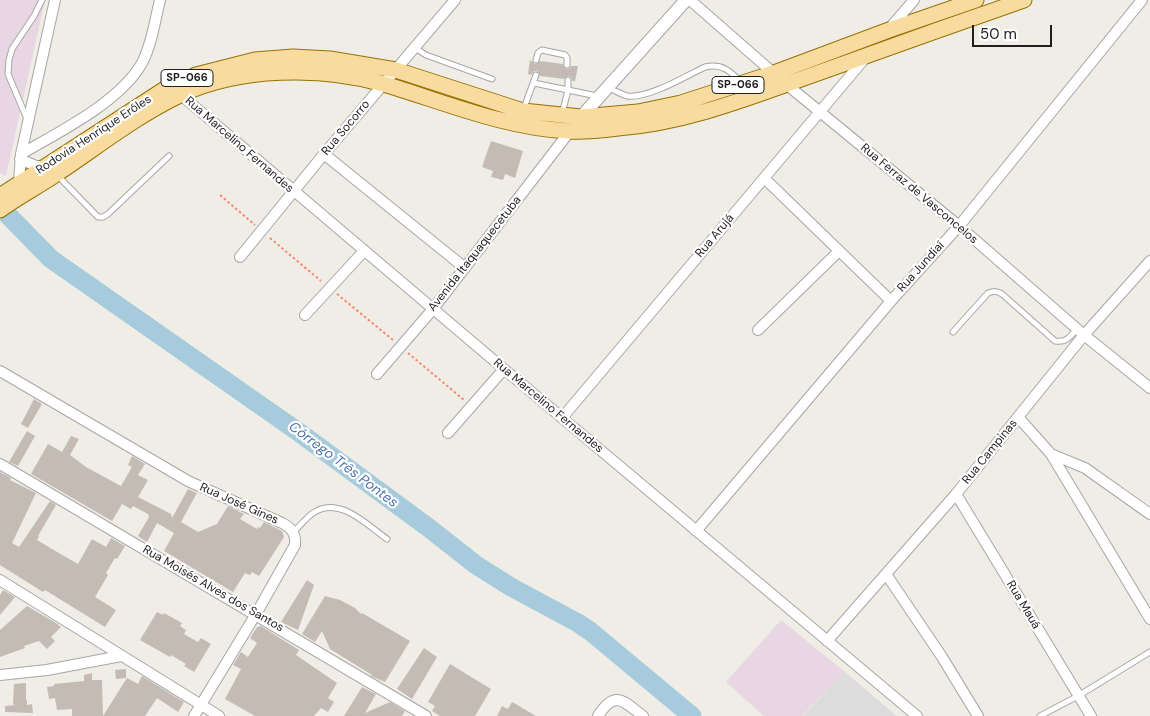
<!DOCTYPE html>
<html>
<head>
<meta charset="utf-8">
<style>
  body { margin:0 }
  #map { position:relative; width:1150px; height:716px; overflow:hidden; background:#efede5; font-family:"DM Sans",sans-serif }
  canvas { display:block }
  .scale { position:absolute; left:972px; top:25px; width:80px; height:22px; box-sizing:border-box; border:2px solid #1f1f1f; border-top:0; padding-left:6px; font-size:15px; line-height:18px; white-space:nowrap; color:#1f1f1f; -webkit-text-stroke:4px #fff; paint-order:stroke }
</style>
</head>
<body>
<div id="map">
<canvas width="1150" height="716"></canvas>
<div class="scale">50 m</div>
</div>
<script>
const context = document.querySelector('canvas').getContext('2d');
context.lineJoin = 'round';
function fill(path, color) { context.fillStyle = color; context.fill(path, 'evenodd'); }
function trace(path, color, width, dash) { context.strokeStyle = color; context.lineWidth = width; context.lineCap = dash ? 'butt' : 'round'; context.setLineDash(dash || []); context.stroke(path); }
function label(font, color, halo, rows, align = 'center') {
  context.font = font + ' "DM Sans",sans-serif'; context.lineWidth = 4.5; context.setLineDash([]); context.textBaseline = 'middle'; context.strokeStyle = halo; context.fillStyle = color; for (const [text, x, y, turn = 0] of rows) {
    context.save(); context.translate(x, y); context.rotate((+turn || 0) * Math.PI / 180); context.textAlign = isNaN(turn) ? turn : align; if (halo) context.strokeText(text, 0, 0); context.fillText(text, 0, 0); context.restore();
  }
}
const residential = new Path2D(`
  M845,672L897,716H898H803Z`);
const industrial = new Path2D(`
  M0,0H45L6,176L0,173Z
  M781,620L845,672L802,716H764L726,682Z`);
const river = new Path2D(`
  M0,207L51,259L300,433L429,528L476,565L511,587L578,623L590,631L692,716`);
const building = new Path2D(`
  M530,60L535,64L540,61L563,64L564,68L567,69L570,68L571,66H578L575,81H572L571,77L568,76L564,79L540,76L537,71H534L531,75L528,74Z
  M491,141L523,151L515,178L505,174L503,180L491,177L493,171L482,167Z
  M34,399L42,404L28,428L21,424Z
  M27,431L35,436L18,466L9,462Z
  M71,436L79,439L70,455L86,467L121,486L132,467L128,465L132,456L145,464L138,475L148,480L138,497L171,514L172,518L188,489L197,493L181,522L198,532L217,524L228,506L244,514L240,519L257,529L258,527L260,528L264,522L282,531L284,537L259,576L252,572L250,575L245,573L233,592L164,551L174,533L157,523L147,542L138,536L149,517L148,514L133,506L131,509L122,504L112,521L31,474L48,444L62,452Z
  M0,472L11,478L10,480L36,493L12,543L19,547L50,501L56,505L38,536H39L37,540L64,556L78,564L92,539L106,547L111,538L125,546L117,559L115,558L106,573L108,575L95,597L116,610L105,627L45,590L43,592L0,565Z
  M307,580L314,585L298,630L281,622Z
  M3,590L15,597L0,615V595Z
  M325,596L340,600L355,608L361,614L362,613L410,641L385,682L371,676L372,675L330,649L322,631L315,642L302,634Z
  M27,606L56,623L61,627L51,637L55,641L47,649L39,641L24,646L25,648L0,657V630Z
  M157,612L163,615L164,613L182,623L180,626L186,630L184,634L198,642L201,638L211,644L194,672L184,666L186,664L171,655L170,657L140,640Z
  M261,626L299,650L296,655L337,683L328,698L334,702L328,712L321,708L314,716H255L225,699L241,669L233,665L241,652L248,657L257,643L250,638L257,627Z
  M424,648L437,657L412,699L397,689Z
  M450,664L491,689L475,716H440L432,711L435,706L428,702Z
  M126,669V678L116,679L115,670Z
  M92,673V680H102L103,716H72V709L57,710L55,698L49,699L47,687L54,686V684L84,681V675Z
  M142,676L184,702L178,712L157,698L145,716H103L127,678L138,684Z
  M26,683V700H27V705L32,704L33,713L5,712V706L15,705L13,704L14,684Z
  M362,687L376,694L365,713L390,702L405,711L402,716H344Z
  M512,702L519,706L536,716H497L502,706L508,709Z`);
const path = new Path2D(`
  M220,195L255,225
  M270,238L321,281
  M337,294L393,340
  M408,353L464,400`);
const service = new Path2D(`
  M415,48L426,55L492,79
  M536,60L538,53L542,50L565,55L567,58V65
  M534,83L597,96
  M608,88C614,90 621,94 627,96C648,99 686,76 705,67C722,63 730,71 741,82
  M524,108L536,75
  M562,114L568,90V80
  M27,119L8,74L9,60L12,49L34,16L42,0
  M58,176L98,217H103L108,214L169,156
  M953,332L988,293C994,291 997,291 1002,294L1055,341C1066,343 1070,337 1077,329
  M293,532C300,526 306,518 313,513C339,495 367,525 387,539
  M1040,716L1078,696L1150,652`);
const minor = new Path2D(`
  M690,0L786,84L959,226L1084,335L1150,388
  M889,29L914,0
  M181,95L504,369L917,716
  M21,154C59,132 120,102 142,63C152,44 155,20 160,0
  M324,154L465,268
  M20,159L36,166H46
  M764,178L891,301
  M19,183L21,154L55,0
  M240,257L324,154L455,0
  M305,315L364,251
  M758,330L839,251
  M0,371L188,481L282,523C292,528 296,534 295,545L256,614L194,716
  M377,374L433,309L570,131
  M1018,417L1051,454L1150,619
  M562,418L866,57
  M448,433L504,369
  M1051,454L1085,468L1150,514
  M0,464L426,716
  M956,494L1091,716
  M696,531L891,301L959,226L1142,0
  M886,574L942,657L978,716
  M0,580L219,716
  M827,641L956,494L1084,335L1150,261
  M0,675L47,670L121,656
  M598,716C615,689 623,701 643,716`);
const tertiary = new Path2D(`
  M581,117L686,0`);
const primary = new Path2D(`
  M0,196L165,89L196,75L255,60L293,57L330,59L396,70L523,111L581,117L638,112L681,103L774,73L889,30L976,0
  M0,210C18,197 37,187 55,175C96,148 136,116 180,95C239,67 321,66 384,84C444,102 505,128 569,131C585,132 602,130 618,128C687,123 753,96 818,73C887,48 955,24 1024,0`);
const shields = [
  [187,78,52],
  [738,85,52]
];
const shieldNames = [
  ["SP-066",187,78],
  ["SP-066",738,85]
];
const streetNames = [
  ["Rua Socorro",346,128,-50],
  ["Rodovia Henrique Eróles",94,135,-33],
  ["Rua Marcelino Fernandes",239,145,41],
  ["Rua Ferraz de Vasconcelos",919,194,40],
  ["Rua Arujá",715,236,-50],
  ["Avenida Itaquaquecetuba",475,254,-52],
  ["Rua Jundiaí",921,267,-48],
  ["Rua Marcelino Fernandes",548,406,40],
  ["Rua Campinas",990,452,-51],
  ["Rua José Gines",239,504,24],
  ["Rua Moisés Alves dos Santos",213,589,30],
  ["Rua Mauá",1023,605,59]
];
const waterNames = [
  ["Córrego Três Pontes",343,465,37]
];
fill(residential, '#dddcdc');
fill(industrial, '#e8d7e3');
trace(river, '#a6cbdc', 19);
fill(building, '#c4bcb4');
trace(service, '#a6a6a6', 7);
trace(minor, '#a6a6a6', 12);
trace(tertiary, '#a6a6a6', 14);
trace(primary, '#957204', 17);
trace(path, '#f6896f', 2, [2.5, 2.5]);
trace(service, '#fff', 5);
trace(minor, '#fff', 10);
trace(tertiary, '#fff', 12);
trace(primary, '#f9dba0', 15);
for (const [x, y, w] of shields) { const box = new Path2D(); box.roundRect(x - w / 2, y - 8.5, w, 17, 4); context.fillStyle = '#fff'; context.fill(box); trace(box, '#1f1f1f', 1); }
label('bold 11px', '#1f1f1f', null, shieldNames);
label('12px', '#1f1f1f', '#fff', streetNames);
label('italic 14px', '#4d74ac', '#fff', waterNames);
</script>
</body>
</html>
